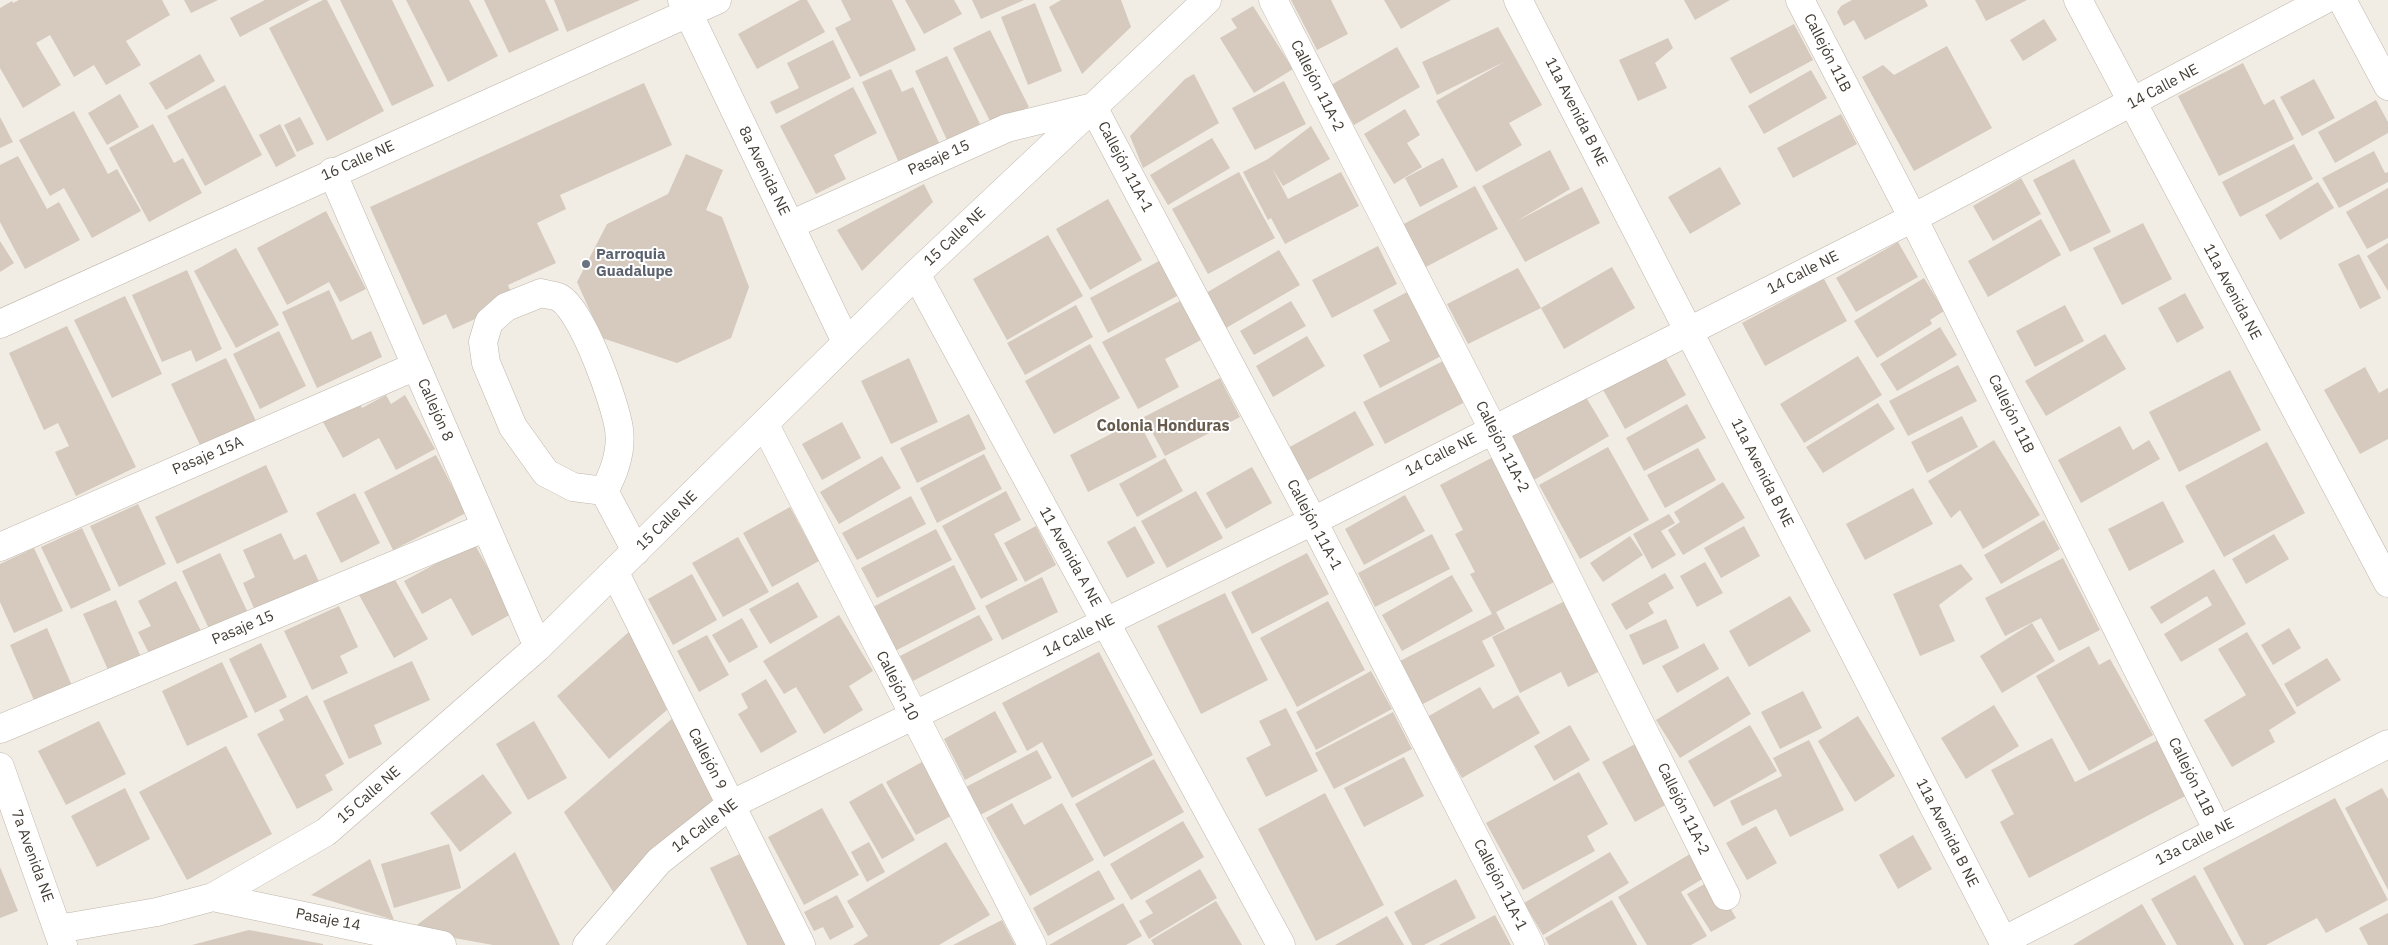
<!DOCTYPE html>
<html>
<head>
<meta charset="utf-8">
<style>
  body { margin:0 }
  canvas { display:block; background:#f1ece4 }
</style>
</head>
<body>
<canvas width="2388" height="945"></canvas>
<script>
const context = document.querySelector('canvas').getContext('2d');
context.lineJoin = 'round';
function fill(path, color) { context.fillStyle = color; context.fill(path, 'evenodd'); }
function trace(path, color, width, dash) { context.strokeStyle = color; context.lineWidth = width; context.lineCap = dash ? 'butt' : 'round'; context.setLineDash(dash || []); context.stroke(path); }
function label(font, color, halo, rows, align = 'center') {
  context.font = font + ' "IBM Plex Sans",sans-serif'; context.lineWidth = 4; context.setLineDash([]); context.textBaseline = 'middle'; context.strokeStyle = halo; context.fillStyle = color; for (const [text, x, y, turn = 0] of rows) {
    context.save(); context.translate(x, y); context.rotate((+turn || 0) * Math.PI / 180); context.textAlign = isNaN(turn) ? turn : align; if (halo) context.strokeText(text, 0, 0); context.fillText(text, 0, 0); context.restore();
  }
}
const building = new Path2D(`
  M19,0H162L170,15L126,41L141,65L106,85L94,65L74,77L50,35L36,43L61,85L23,108L0,68V8L12,1L13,3Z
  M184,0H218L191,13Z
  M265,0H310L240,37L230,18Z
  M323,0H327L384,111L327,141L269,28Z
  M340,0H392L434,86L392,106Z
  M406,0H469L498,56L448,82Z
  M484,0H545L559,30L509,53Z
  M554,0H640L567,32Z
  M800,0H807L825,32L757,69L738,34Z
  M841,0H892L916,50L860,77L835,28L851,20Z
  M905,0H954L962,14L924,34Z
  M972,0H1024L981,19Z
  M1061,0H1121L1131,27L1082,74L1049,7Z
  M1291,0H1331L1348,34L1317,50Z
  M1384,0H1451L1401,29Z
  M1684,0H1730L1695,20Z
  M1852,0H1925L1928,6L1865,40L1854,20L1844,26L1837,12L1841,6Z
  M1975,0H2027L1986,21Z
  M1035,3L1062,71L1028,85L1001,17Z
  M1253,6L1293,69L1254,93L1220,38L1237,28L1231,19Z
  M2044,19L2057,40L2023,61L2010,40Z
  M1794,24L1813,60L1750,94L1730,58Z
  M1498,27L1542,105L1509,123L1522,145L1476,172L1436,101L1506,61L1437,95L1422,62Z
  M990,30L1029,107L992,125L953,48Z
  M1668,38L1673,48L1655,63L1667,88L1638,101L1619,60Z
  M833,40L851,78L776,114L770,102L799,88L787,63Z
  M1947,46L1992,128L1914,171L1862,77L1883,65L1894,75Z
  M1397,47L1420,87L1354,125L1331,85Z
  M200,54L215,81L166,110L149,83Z
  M947,56L980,124L947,140L915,71Z
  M2243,63L2264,105L2274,99L2294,139L2219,176L2178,96Z
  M891,69L902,92L913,87L941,147L901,167L862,82Z
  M1811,70L1827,98L1764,134L1748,106Z
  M1194,74L1219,123L1143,168L1130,136L1185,79Z
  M2314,79L2335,118L2302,136L2280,97Z
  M1284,81L1306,124L1255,150L1232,108Z
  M644,83L672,145L560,195L566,209L537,223L556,263L508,285L515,301L453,329L446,314L423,325L370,207Z
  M225,85L262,155L205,186L167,116Z
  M853,87L877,133L834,155L846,179L816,194L780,126Z
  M120,94L139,127L107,145L88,113Z
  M2376,100L2388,122V133L2335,163L2318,132Z
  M1405,109L1420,135L1407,143L1422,167L1394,184L1364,134Z
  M74,111L108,174L117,169L141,211L92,238L64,188L50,196L19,140Z
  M1841,114L1857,144L1793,178L1777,148Z
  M0,117L13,142L0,148Z
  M300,117L314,144L297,152L284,125Z
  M153,124L174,163L183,158L202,193L149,222L109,148Z
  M280,124L296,156L276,167L259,135Z
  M1311,126L1330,159L1283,186L1272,168L1288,199L1341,172L1359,206L1285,244L1271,218L1268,220L1243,172L1268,159Z
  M1212,138L1230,168L1168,205L1150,175Z
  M2294,144L2313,179L2240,217L2222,182Z
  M1550,150L1570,189L1517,221L1582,187L1600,223L1525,262L1482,186Z
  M2374,151L2385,173L2388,172V182L2339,208L2322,178Z
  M686,154L723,170L706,210L722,217L749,287L731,338L677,363L602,338L577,282L607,224L668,194Z
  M18,156L47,209L59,202L80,240L25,269L0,222V165Z
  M1443,158L1458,187L1420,207L1405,178Z
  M2074,159L2111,232L2070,252L2033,180Z
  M1720,167L1741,204L1690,234L1668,197Z
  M1239,172L1275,238L1208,274L1172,209Z
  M2021,178L2041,214L1993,241L1973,206Z
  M2318,182L2334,208L2280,240L2265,215Z
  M924,184L933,202L862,271L837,230Z
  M1475,186L1498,229L1422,269L1400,226Z
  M2388,188V238L2367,249L2346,212Z
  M1108,199L1142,260L1090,290L1056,229Z
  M326,211L366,289L340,302L329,282L287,305L257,248Z
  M2041,219L2061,255L1988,297L1968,261Z
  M2143,223L2172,279L2122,305L2093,248Z
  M1048,235L1083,296L1007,340L973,279Z
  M0,241L14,263L0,272Z
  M1898,242L1918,277L1856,312L1836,278Z
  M2388,243V291L2367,256Z
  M1378,246L1397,284L1332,318L1312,280Z
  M236,248L279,325L236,348L194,271Z
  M1279,250L1300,285L1226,328L1206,293Z
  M2359,254L2381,298L2360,309L2338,264Z
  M1159,261L1177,296L1108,333L1090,298Z
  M1612,267L1635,308L1564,349L1541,308Z
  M1518,268L1541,308L1468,344L1447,304Z
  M187,270L222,349L196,362L191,350L162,362L132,295Z
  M1924,278L1944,311L1930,320L1932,324L1877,358L1854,321Z
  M1824,279L1847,321L1765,366L1742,323Z
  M329,290L352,340L371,331L382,357L317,388L282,312Z
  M1411,290L1445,354L1380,388L1363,355L1390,341L1373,310Z
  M2185,293L2204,328L2177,343L2158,308Z
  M125,296L162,374L112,398L74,320Z
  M1180,301L1201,340L1165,359L1179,387L1138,409L1102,342Z
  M1291,301L1306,326L1254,355L1240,331Z
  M1076,305L1093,337L1025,375L1007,343Z
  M2065,305L2084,341L2035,367L2016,331Z
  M67,326L136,467L76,496L55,452L69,446L58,423L44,430L9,353Z
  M1940,327L1957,355L1897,391L1880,364Z
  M279,331L306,386L260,409L233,354Z
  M2105,334L2126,369L2046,416L2025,381Z
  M1307,336L1325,366L1273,397L1256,366Z
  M1090,344L1120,398L1054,434L1025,381Z
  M1664,355L1686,395L1625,429L1602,388Z
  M1858,356L1882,395L1804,443L1780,404Z
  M226,358L256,421L201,447L171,384Z
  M909,358L938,422L891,444L861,381Z
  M1445,360L1467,401L1385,444L1363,402Z
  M1958,365L1977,401L1908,436L1889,401Z
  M2365,367L2379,393L2388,388V439L2360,454L2324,390Z
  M2230,370L2261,430L2179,472L2149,412Z
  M1220,378L1240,417L1165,456L1144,417Z
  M1583,392L1609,436L1534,480L1509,436Z
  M386,395L391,404L405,395L435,449L396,470L379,438L343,458L323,422L359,402L362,408Z
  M1878,403L1895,429L1823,473L1806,447Z
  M1687,404L1706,438L1644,471L1626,438Z
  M1355,411L1374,445L1307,481L1288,448Z
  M969,414L986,449L917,483L900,448Z
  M1962,416L1978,447L1927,473L1911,442Z
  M1138,420L1157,457L1088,492L1070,455Z
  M842,422L861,458L822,480L802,444Z
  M2120,426L2133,450L2149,440L2160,459L2081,503L2058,460Z
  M1994,440L2040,515L1983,549L1960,510L1951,518L1928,481Z
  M2267,442L2305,513L2224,557L2185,486Z
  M1608,447L1649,520L1580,559L1539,485Z
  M1698,448L1716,480L1665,508L1647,475Z
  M984,454L1002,489L937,523L920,488Z
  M436,455L466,513L393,550L364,492Z
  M1497,455L1558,580L1496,612L1505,629L1482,641L1495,666L1421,705L1398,662L1492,614L1470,574L1475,572L1455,534L1463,530L1440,485Z
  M882,456L901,488L839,524L820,492Z
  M1165,458L1183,491L1137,517L1119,484Z
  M266,465L288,512L177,564L155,517Z
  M1252,467L1272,503L1226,529L1206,493Z
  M1723,482L1745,518L1683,555L1668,530L1680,522L1674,512Z
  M1913,488L1933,524L1865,560L1846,524Z
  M1006,491L1021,520L994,534L1018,580L981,599L942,526Z
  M1196,491L1223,538L1167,568L1141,521Z
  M355,493L380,543L341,563L316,513Z
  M1405,495L1425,531L1364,565L1345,529Z
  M911,496L926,524L857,560L842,533Z
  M2163,501L2184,542L2129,571L2108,529Z
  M138,504L166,564L119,587L90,526Z
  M790,507L819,561L772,587L743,533Z
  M1669,514L1675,523L1661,531L1676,555L1652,569L1633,534Z
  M2044,520L2060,549L2001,584L1984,555Z
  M1036,526L1056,565L1025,582L1004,543Z
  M1135,526L1155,563L1127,578L1107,542Z
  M1744,526L1760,556L1721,578L1704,548Z
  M82,528L111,590L71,609L41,547Z
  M936,529L952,560L877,598L861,568Z
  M281,533L294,560L306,554L320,584L256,613L243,583L255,577L243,550Z
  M1432,534L1450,569L1375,607L1358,573Z
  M2274,534L2289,559L2246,584L2232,559Z
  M1630,536L1643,555L1603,582L1590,563Z
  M738,537L769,592L723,617L692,563Z
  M474,543L513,613L472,636L451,598L422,614L404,581Z
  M34,548L63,611L14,633L0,602V564Z
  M220,553L248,613L210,631L182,571Z
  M1307,553L1329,594L1252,634L1231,592Z
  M2063,558L2100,630L2059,651L2041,618L2005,636L1985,598Z
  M1705,562L1723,593L1697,607L1680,576Z
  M1961,564L1973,579L1939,605L1955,641L1920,656L1893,594Z
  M954,565L976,609L893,652L871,608Z
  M2214,569L2246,624L2181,662L2164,634L2212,605L2207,596L2161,624L2150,607Z
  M1665,573L1674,588L1648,603L1654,613L1626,630L1611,604Z
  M692,574L717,620L673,645L648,599Z
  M1452,575L1473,611L1402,651L1382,615Z
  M393,576L428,639L394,658L359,595Z
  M1042,577L1058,612L1002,640L985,606Z
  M176,581L204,637L154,663L138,632L151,626L138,601Z
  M798,582L818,617L770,644L749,609Z
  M1225,593L1268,680L1201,714L1157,626Z
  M1790,596L1811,631L1749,667L1729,631Z
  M116,600L141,657L109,672L83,614Z
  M1328,601L1365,670L1297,707L1260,638Z
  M1565,601L1600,671L1568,687L1561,672L1520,693L1492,637Z
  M339,606L358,647L340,656L348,673L312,690L284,631Z
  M839,615L873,671L849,686L863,710L824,734L796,687L784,694L763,661Z
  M979,615L993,640L913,681L900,656Z
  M742,618L758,647L729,663L712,635Z
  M1666,619L1679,648L1643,665L1629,635Z
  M2032,623L2055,661L2002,693L1980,656Z
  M47,628L73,688L36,705L10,645Z
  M2289,628L2301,648L2273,665L2261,645Z
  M631,630L667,710L609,759L557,696Z
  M2247,632L2296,713L2269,730L2275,742L2232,767L2204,720L2246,695L2218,649Z
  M707,635L729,675L699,692L677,651Z
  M261,643L287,697L255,713L229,659Z
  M1704,643L1719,669L1677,693L1662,666Z
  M2089,646L2099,665L2110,659L2153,735L2089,771L2036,676Z
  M1099,652L1153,755L1072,798L1042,742L1027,751L1002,703Z
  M2327,658L2341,680L2297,707L2284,684Z
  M412,661L430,700L374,725L382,744L349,759L323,701Z
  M222,662L248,717L187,746L162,691Z
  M1371,671L1392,709L1316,750L1296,712Z
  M1728,676L1751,714L1680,758L1656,720Z
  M766,679L797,732L761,753L738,714L748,708L741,694Z
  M1480,687L1493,709L1518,695L1540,733L1462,778L1427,717Z
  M1803,691L1822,728L1780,749L1761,712Z
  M307,695L344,764L325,775L333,790L297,809L257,734L284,720L279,710Z
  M1994,705L2019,746L1966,779L1941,738Z
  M1286,708L1318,771L1266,797L1246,758L1271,745L1259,721Z
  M995,711L1017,752L965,780L944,739Z
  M1393,712L1412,749L1334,789L1315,753Z
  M1858,716L1895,776L1855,802L1818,741Z
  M674,717L721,807L615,895L564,812Z
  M99,721L126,774L66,805L38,751Z
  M534,721L567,778L528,800L496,744Z
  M1570,725L1590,760L1554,781L1534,746Z
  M1750,725L1777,771L1714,807L1688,761Z
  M2052,738L2075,782L2160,739L2189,794L2029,878L2000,822L2014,814L1991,770Z
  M1809,740L1844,810L1790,837L1776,809L1742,826L1730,801L1782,776L1773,758Z
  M1635,744L1667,804L1635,822L1602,762Z
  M226,746L272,834L187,880L139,792Z
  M1037,750L1052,778L976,817L962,789Z
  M1404,757L1424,796L1364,827L1344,788Z
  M1154,759L1184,812L1104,857L1075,804Z
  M922,762L951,816L916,835L886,782Z
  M1579,772L1608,824L1587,836L1595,851L1523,890L1486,823Z
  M483,774L512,813L460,852L430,813Z
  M882,783L915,840L882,859L849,802Z
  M125,788L150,839L97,867L71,816Z
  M2382,788L2388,799V890L2345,808Z
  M1325,793L1384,905L1316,941L1258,829Z
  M2335,798L2388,900L2326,933L2317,918L2266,945H2244L2203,868Z
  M1012,803L1024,825L1062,803L1094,860L1030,896L986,818Z
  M822,808L859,875L804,905L768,837Z
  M1183,821L1204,857L1131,900L1110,864Z
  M1756,826L1777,863L1747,880L1726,843Z
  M1913,835L1932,869L1898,889L1879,855Z
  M869,842L885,872L867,882L851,852Z
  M946,842L990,915L939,945H853L868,936L847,901Z
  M449,844L461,888L394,908L381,864Z
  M515,852L560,945H493L410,930Z
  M744,852L788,945H747L710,868Z
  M1610,852L1629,883L1543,935L1524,903Z
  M1690,854L1704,878L1681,892L1707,936L1691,945H1647L1618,897Z
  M370,859L394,920L311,895Z
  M0,867L18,911L0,918Z
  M1200,869L1217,898L1149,939L1139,921L1153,913L1145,901Z
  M1099,870L1115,899L1048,936L1033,908Z
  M2195,875L2234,945H2177L2151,899Z
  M1456,879L1476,918L1424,945H1412L1394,912Z
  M1713,879L1736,918L1711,932L1687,894Z
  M837,895L854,927L830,940L823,927L814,931L804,912Z
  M1612,900L1637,945H1549L1545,938Z
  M1216,901L1242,945H1154L1151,940Z
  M1123,903L1142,936L1126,945H1049Z
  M2142,904L2166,945H2073Z
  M2388,913V945H2368L2359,928Z
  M1495,915L1511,945H1439Z
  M1387,916L1404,945H1335Z
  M1002,920L1015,945H953Z
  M249,930L323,944V945H192Z`);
const minor = new Path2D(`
  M682,0L846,342
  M1273,0L1493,429L1726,896
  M1518,0L2005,945
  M1800,0L1913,218L2218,831
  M2078,0L2388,583
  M2342,0L2388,86
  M332,172L538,647
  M790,225L1007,128L1093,107L1313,521L1530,945
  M916,274L1281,945
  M541,293C547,295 555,295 560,298C583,312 615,402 619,429C622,451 614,473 604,491L573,487L546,473L513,427L486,363L483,342L489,322L506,307Z
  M0,324L717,0
  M765,425L1032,945
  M604,491L636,551
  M0,547L416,366
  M615,573L801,945
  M0,729L486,527
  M0,767L63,945
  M213,897L442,945
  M58,929L157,912L213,897L326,832L538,647L916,274L1207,0
  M2003,941L2388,744
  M587,945L659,861L730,805L1313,521L1913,218L2324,0`);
const markers = [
  [586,264,5,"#6b7280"]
];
const streetNames = [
  ["Callejón 11B",1827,53,63],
  ["Callejón 11A-2",1317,86,63],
  ["14 Calle NE",2163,87,-28],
  ["11a Avenida B NE",1576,112,63],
  ["Pasaje 15",939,158,-24],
  ["16 Calle NE",358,161,-24],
  ["Callejón 11A-1",1125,167,62],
  ["8a Avenida NE",764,171,64],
  ["15 Calle NE",955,237,-43],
  ["14 Calle NE",1803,273,-27],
  ["11a Avenida NE",2232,292,62],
  ["Callejón 8",435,410,66],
  ["Callejón 11B",2011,414,64],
  ["Callejón 11A-2",1502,447,63],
  ["14 Calle NE",1441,455,-27],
  ["Pasaje 15A",208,456,-23],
  ["11a Avenida B NE",1762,473,63],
  ["15 Calle NE",667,521,-44],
  ["Callejón 11A-1",1314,525,62],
  ["11 Avenida A NE",1070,557,61],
  ["Pasaje 15",243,628,-23],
  ["14 Calle NE",1079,636,-26],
  ["Callejón 10",897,686,63],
  ["Callejón 9",707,759,63],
  ["Callejón 11B",2191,777,64],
  ["15 Calle NE",369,795,-41],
  ["Callejón 11A-2",1683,809,64],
  ["14 Calle NE",705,826,-37],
  ["11a Avenida B NE",1947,833,63],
  ["13a Calle NE",2195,842,-27],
  ["7a Avenida NE",32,856,70],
  ["Callejón 11A-1",1500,885,63],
  ["Pasaje 14",328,920,11]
];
const worshipNames = [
  ["Parroquia",596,255],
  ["Guadalupe",596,272]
];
const neighbourhoodNames = [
  ["Colonia Honduras",1163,426]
];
fill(building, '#d5cabd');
trace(minor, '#bfb6aa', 29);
trace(minor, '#fff', 28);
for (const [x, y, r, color] of markers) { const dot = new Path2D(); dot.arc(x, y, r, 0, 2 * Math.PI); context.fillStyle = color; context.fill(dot); trace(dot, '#fff', 2); }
label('15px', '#423c34', '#fff', streetNames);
label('bold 15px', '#5b616d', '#fff', worshipNames, 'left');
label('bold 16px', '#655a4c', '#fff', neighbourhoodNames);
</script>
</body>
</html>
